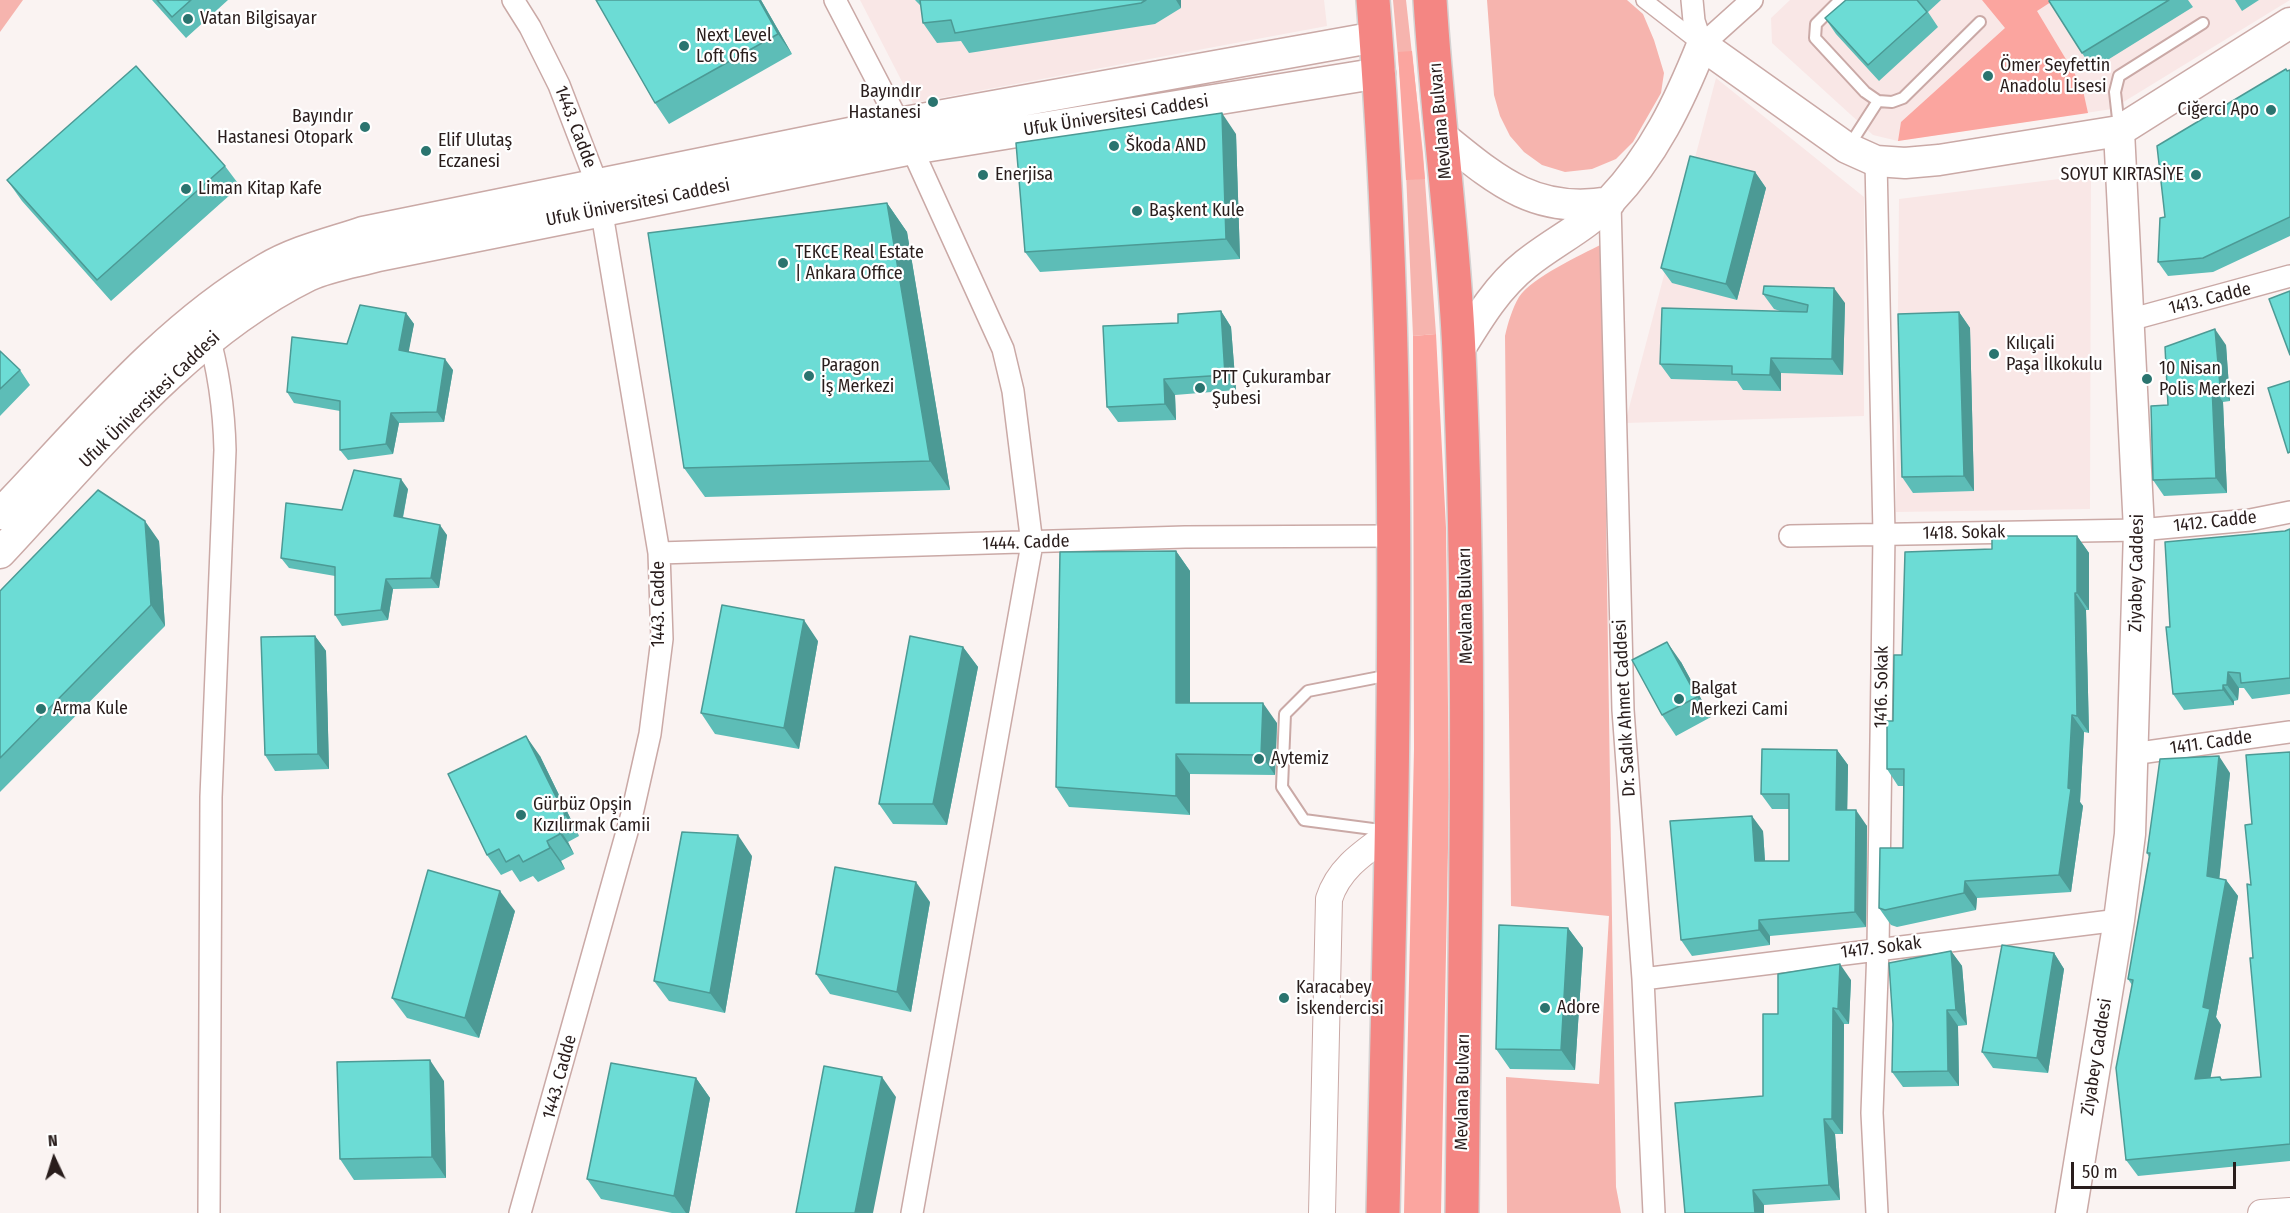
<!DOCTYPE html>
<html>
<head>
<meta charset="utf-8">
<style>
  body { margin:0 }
  #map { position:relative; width:2290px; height:1213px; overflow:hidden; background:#faf3f2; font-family:"Fira Sans Condensed",sans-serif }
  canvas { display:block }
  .north { position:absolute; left:24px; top:1129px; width:60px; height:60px; -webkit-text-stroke:4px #fff; paint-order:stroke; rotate:356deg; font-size:16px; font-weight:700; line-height:24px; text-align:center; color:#291d1c }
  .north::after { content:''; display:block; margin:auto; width:21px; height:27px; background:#291d1c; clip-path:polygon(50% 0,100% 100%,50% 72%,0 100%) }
  .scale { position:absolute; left:2071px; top:1162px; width:165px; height:27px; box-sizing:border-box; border:3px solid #291d1c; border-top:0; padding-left:8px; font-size:18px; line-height:21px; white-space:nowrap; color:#291d1c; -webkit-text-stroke:4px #fff; paint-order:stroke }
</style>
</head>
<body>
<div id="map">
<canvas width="2290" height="1213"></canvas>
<div class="north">N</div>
<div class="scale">50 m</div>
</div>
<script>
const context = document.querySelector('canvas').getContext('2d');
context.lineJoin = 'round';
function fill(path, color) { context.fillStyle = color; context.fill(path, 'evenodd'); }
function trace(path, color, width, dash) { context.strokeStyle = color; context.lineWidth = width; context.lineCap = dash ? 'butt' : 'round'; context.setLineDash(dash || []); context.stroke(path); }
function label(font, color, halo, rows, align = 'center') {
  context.font = font + ' "Fira Sans Condensed",sans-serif'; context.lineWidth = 4.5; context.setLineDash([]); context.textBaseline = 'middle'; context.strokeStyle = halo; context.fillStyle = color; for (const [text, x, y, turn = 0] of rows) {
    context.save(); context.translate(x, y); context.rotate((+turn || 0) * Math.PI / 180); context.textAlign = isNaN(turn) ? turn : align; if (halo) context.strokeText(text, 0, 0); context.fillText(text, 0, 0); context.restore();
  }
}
const built = new Path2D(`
  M860,0H1324L1327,26L913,103Z
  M1790,0H2290L2112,109L1898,141L1873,135L1772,43L1771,18Z
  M1716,78L1864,197V416L1625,423Z
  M2091,175L2090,509L1896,512L1899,199Z`);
const green = new Path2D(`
  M0,0H23L0,32Z
  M1393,0H1406L1423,153L1436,334L1413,336L1404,125Z
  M1487,0H1627L1643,14L1654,40L1664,73L1661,93L1633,142L1616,159L1592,169L1565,172L1542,165L1524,152L1510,136L1500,116L1494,95Z
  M1602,244L1616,1187L1621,1213H1507L1506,1077L1599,1084L1609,916L1511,906L1505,336C1508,323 1512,309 1519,297C1531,278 1581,255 1602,244Z`);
const forest = new Path2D(`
  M1982,0H2054L2037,11L2082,86L2088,113L1898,141L1901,122L2005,28Z
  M1412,51L1425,179L1406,180L1398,52Z
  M1436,334L1446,528L1449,796L1441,1213H1404L1414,749L1413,336Z`);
const service = new Path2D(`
  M1840,0L1816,24L1815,38L1865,92L1878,101
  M2119,128L2115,92L2119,76L2203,23
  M1849,146L1878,101L1892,102L1903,98L1980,22
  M1388,831L1304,820L1282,787L1285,714L1308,691L1390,675`);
const pedestrian = new Path2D(`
  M1644,0L1702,45`);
const minor = new Path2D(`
  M513,0L530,27L559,85L597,184L659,553L662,639L650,734L632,814L520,1213
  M835,0L899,123
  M1692,0L1694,21L1702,45L1752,0
  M1876,161L1884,534L1878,948L1872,1113L1877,1213
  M1610,202L1623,710L1643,979L1654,1213
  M2129,320L2290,276
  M207,330C219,371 224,408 225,450L211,797L209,1213
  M1790,536L2139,530L2250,520L2290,512
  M659,553L1185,537L1393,536
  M2132,754L2290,732
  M1643,979L2119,920
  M912,1213L1032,544L1013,391L1003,349L912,149`);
const tertiary = new Path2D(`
  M1322,1213L1329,899C1339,867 1366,851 1392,832
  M2261,1213L2290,1211`);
const secondary = new Path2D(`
  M1443,137C1497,181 1536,215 1610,202
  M1459,350C1478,319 1497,287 1526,264C1553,242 1586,227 1610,201C1654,155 1679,102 1702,45L1847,148L1876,161L1905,163L1939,160L2119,131
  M0,514C82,429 161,330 265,269C295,251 330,243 363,232L899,123L1376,37
  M0,553C92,455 186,336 308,276C329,266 356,262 378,256L912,149L1380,73
  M2071,1213L2119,920L2130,834L2139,530L2119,131L2290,23`);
const trunk = new Path2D(`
  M1373,0C1406,403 1392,809 1383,1213
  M1430,0C1437,118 1454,235 1459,353C1472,639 1465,926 1462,1213`);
const wall = new Path2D(`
  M152,0H228L186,38Z
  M596,0H761L792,54L669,124L655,103Z
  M915,0H1181V8L1155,24L969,53L961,41L937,43L923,23L921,6Z
  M1846,0H1941L1928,12L1938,27L1879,81L1836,34L1825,18Z
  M2050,0H2188L2193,7L2093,69L2082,53Z
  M2235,0H2259L2242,11Z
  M2290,70V236L2213,272L2168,276L2158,262L2165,217L2288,71Z
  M1236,134L1240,259L1040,272L1025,252Z
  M225,166L240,186L111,301L22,201L7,180Z
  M1755,172L1766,188L1737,300L1672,283L1661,268Z
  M887,203L907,232L950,490L705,497L684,468Z
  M1763,294L1845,303L1843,375L1781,373V391L1743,390L1737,381L1671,379L1660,364L1783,312L1774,309Z
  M1221,311L1231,327L1236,390L1175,395L1176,420L1118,422L1107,407L1178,323Z
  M1959,312L1970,328L1974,491L1913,493L1902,477Z
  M406,313L414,324L408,352L453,370L444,422L399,423L393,454L348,460L340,450V411L294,403L287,392L347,344Z
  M2226,345L2230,401L2223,402L2227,493L2164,496L2153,480L2168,405Z
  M0,351L20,370L30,385L0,416Z
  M408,489L403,518L447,535L439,588L393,589L388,620L342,626L335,615V576L289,568L281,558L342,510Z
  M2290,529V694L2252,699L2244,688H2239L2238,700L2234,701V705L2184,710L2173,694L2170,627L2285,531Z
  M2077,536L2089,553V610H2086L2089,733L2084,732L2080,802L2083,806L2071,892L1977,898L1976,910L1897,927L1891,925L1879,908L1903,848L1904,786H1898L1887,769L1902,655L1992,549Z
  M159,541L165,626L0,792V591Z
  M1176,551L1190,571V703L1277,723L1275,775L1190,774V815L1069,807L1056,787Z
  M315,636L326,651L329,769L275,771L265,755Z
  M818,641L799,749L715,734L701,713Z
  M963,647L978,667L947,825L893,824L879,804Z
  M1681,662L1711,717L1676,736L1662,715Z
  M1837,750L1848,765L1847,810L1867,826L1866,927L1770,936V945L1692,956L1681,940L1763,831L1765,861H1789V809H1772L1761,794Z
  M2290,752V1161L2138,1176L2126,1160L2132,985L2128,979L2149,857L2147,853L2230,773L2219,879L2226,880L2238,896L2216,1017L2221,1025L2210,1078L2220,1077L2222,1079L2261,1077L2253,958L2251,885L2252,824Z
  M540,756L579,836L568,842L574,854L561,861L565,869L538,882L533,876L520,882L512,870L501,875L487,855Z
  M752,856L725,1013L669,1001L654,981Z
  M930,902L911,1012L830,994L816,974Z
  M515,911L479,1038L407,1018L392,998Z
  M1568,928L1583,948L1575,1070L1510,1069L1496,1049Z
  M1951,951L1962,966L1967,1025L1958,1026L1959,1086L1903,1087L1892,1072Z
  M2054,953L2064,969L2048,1073L1993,1068L1982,1052Z
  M1851,980L1849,1024H1844L1843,1134H1835L1840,1200L1764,1205V1213H1685L1763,1096L1778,1014Z
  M696,1078L710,1098L689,1213H672L601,1199L587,1179Z
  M444,1081L446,1178L354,1180L340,1159Z`);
const shadedWall = new Path2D(`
  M759,0H761L792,54L778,34Z
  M1176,0H1181V8Z
  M1222,113L1236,134L1240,259L1226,239Z
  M1755,172L1766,188L1737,300L1726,284Z
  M887,203L907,232L950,490L930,461Z
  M1834,288L1845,303L1843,375L1832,359Z
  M1221,311L1231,327L1236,390L1225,375Z
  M1959,312L1970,328L1974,491L1964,476Z
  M406,313L414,324L407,361L399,350Z
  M2215,329L2226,345L2230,401L2220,386Z
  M1771,358L1781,373V391L1770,375Z
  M445,359L453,370L444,422L437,412Z
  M1164,379L1175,395L1176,420L1165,404Z
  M2212,386L2223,402L2227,493L2216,478Z
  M391,413L399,423L393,454L386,444Z
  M401,479L408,489L401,526L394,516Z
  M145,521L159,541L165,626L151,605Z
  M440,525L447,535L439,588L431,578Z
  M2077,536L2089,553V610L2077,593Z
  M1176,551L1190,571V722L1176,703Z
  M386,579L393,589L388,620L381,610Z
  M2075,593L2086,610L2089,733L2077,716Z
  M804,620L818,641L799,749L784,728Z
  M315,636L326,651L329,769L318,754Z
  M1667,642L1681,662L1711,717L1697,697Z
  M963,647L978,667L947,825L933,804Z
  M2228,672L2239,688L2238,700L2227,685Z
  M2223,685L2234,701V705L2223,690Z
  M1263,703L1277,723L1275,775L1261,755Z
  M2072,715L2084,732L2080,802L2083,806L2071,892L2059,875L2068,788Z
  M526,736L540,756L579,836L565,815Z
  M1837,750L1848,765L1847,826L1836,810Z
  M1176,754L1190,774V815L1176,796Z
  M2219,756L2230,773L2218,892L2207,876Z
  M1856,810L1867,826L1866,927L1855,912Z
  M1752,816L1763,831L1766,877L1755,861Z
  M554,821L568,842L574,854L560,834Z
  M738,835L752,856L725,1013L710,993Z
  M547,841L561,861L565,869L550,848Z
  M2226,880L2238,896L2216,1017L2221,1025L2207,1095L2195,1079L2203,1007Z
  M1965,881L1977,898L1976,910L1964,893Z
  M916,882L930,902L911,1012L897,992Z
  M500,891L515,911L479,1038L465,1018Z
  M1759,920L1770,936V945L1759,930Z
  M1568,928L1583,948L1575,1070L1561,1050Z
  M1951,951L1962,966L1967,1025L1956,1010Z
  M2054,953L2064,969L2048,1073L2037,1058Z
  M1840,964L1851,980L1849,1024L1838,1009Z
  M1833,1008L1844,1024L1843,1134L1832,1119Z
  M1947,1010L1958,1026L1959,1086L1948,1071Z
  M430,1060L444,1081L446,1178L432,1157Z
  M882,1077L896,1097L873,1213H855Z
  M696,1078L710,1098L689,1213H686L674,1196Z
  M1824,1119L1835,1134L1840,1200L1829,1185Z
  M1753,1190L1764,1205V1213H1755Z`);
const building = new Path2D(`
  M157,0H191L172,17Z
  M596,0H759L778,34L655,103Z
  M920,0H1146L1141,3L955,33L951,20L923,23Z
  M1846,0H1917L1927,12L1868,65L1825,18Z
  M2050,0H2169L2082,53L2049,1Z
  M136,66L225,166L97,280L7,180Z
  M2286,69L2287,71L2290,70V217L2203,258L2158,262L2160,218L2165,217L2157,146Z
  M1222,113L1226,239L1025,252L1016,143Z
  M1690,156L1755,172L1726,284L1661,268Z
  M887,203L930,461L684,468L648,233Z
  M1764,286L1834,288L1832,359L1771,358L1770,375L1732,374V366L1660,364L1662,308L1807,312L1808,305L1763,294Z
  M2290,291V355L2269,299Z
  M360,305L406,313L399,350L445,359L437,412L391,413L386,444L340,450V401L287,392L292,337L347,344Z
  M1221,311L1225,375L1164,379L1165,404L1107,407L1103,326L1178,323V314Z
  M1959,312L1964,476L1902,477L1898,314Z
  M2215,329L2220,386H2212L2216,478L2153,480L2151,406L2168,405L2165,347Z
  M0,351L20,370L0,389Z
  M2290,381V452L2288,453L2268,388Z
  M354,470L401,479L394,516L440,525L431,578L386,579L381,610L335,615V567L281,558L286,503L342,510Z
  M98,490L145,521L151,605L0,758V591Z
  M2290,529V678L2241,683L2240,673L2228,672L2227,685H2223V690L2173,694L2166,627H2170L2165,542L2285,531Z
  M1992,536H2077V593H2075L2077,716L2072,715L2068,788L2071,789L2059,875L1965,881L1964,893L1885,910L1879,908L1880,848H1903L1904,769H1887V721H1893L1894,655H1902L1905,552L1992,549Z
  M1176,551V703H1263L1261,755L1176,754V796L1056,787L1060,552Z
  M722,605L804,620L784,728L701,713Z
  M315,636L318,754L265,755L261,637Z
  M910,636L963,647L933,804H879Z
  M1667,642L1697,697L1662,715L1632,660Z
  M526,736L565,815L554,821L560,834L547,841L550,848L523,862L519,855L506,862L499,849L487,855L448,774Z
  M1762,749L1837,750L1836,810H1856L1855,912L1759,920V930L1681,940L1670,821L1752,816L1755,861H1789V794H1761Z
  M2290,752V1144L2126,1160L2116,1068L2133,980L2128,979L2150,853H2147L2160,759L2219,756L2207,876L2226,880L2203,1007L2210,1009L2195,1079L2220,1077L2221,1080L2261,1077L2250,958H2253L2247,884L2251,885L2245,825L2252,824L2246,755Z
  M682,832L738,835L710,993L654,981Z
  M835,867L916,882L897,992L816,974Z
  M428,870L500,891L465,1018L392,998Z
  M1499,925L1568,928L1561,1050L1496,1049Z
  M2002,945L2054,953L2037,1058L1982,1052Z
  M1951,951L1956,1010H1947L1948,1071L1892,1072L1893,1024L1889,963Z
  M1840,964L1838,1009L1833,1008L1832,1119H1824L1829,1185L1753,1190L1755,1213H1685L1675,1103L1763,1096V1014H1778V974Z
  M430,1060L432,1157L340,1159L337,1062Z
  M611,1063L696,1078L674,1196L587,1179Z
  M824,1066L882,1077L855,1213H796Z`);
const markers = [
  [188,19,6,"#2a746f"],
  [684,46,6,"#2a746f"],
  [1988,76,6,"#2a746f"],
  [933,102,6,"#2a746f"],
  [2271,110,6,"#2a746f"],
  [365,127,6,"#2a746f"],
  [1114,146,6,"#2a746f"],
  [426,151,6,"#2a746f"],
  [983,175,6,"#2a746f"],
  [2196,175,6,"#2a746f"],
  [186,189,6,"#2a746f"],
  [1137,211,6,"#2a746f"],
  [783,263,6,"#2a746f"],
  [1994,354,6,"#2a746f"],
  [809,376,6,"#2a746f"],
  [2147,379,6,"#2a746f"],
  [1200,388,6,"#2a746f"],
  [1679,699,6,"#2a746f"],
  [41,709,6,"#2a746f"],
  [1259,759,6,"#2a746f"],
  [521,815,6,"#2a746f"],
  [1284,998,6,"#2a746f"],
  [1545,1008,6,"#2a746f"]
];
const poiNames = [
  ["Vatan Bilgisayar",200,19],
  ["Next Level",696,36],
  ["Loft Ofis",696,57],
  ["Ömer Seyfettin",2000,66],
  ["Anadolu Lisesi",2000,87],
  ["Bayındır",921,92,"right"],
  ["Hastanesi",921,113,"right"],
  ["Ciğerci Apo",2259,110,"right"],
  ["Bayındır",353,117,"right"],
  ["Hastanesi Otopark",353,138,"right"],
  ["Elif Ulutaş",438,141],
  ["Eczanesi",438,162],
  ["Škoda AND",1126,146],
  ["Enerjisa",995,175],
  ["SOYUT KIRTASİYE",2184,175,"right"],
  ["Liman Kitap Kafe",198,189],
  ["Başkent Kule",1149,211],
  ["TEKCE Real Estate",795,253],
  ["| Ankara Office",795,274],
  ["Kılıçali",2006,344],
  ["Paşa İlkokulu",2006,365],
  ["Paragon",821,366],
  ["İş Merkezi",821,387],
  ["10 Nisan",2159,369],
  ["Polis Merkezi",2159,390],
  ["PTT Çukurambar",1212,378],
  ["Şubesi",1212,399],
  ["Balgat",1691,689],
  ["Merkezi Cami",1691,710],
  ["Arma Kule",53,709],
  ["Aytemiz",1271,759],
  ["Gürbüz Opşin",533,805],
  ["Kızılırmak Camii",533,826],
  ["Karacabey",1296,988],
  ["İskendercisi",1296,1009],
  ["Adore",1557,1008]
];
const streetNames = [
  ["Ufuk Üniversitesi Caddesi",1116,116,-9],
  ["Mevlana Bulvarı",1441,121,-95],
  ["1443. Cadde",575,127,69],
  ["Ufuk Üniversitesi Caddesi",638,203,-11],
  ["1413. Cadde",2210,299,-14],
  ["Ufuk Üniversitesi Caddesi",150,400,-44],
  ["1412. Cadde",2215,522,-6],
  ["1418. Sokak",1964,533,-1],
  ["1444. Cadde",1026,543,-2],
  ["Ziyabey Caddesi",2137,573,-89],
  ["1443. Cadde",659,604,-90],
  ["Mevlana Bulvarı",1466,606,-91],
  ["1416. Sokak",1882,687,-89],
  ["Dr. Sadık Ahmet Caddesi",1625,708,-93],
  ["1411. Cadde",2211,743,-8],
  ["1417. Sokak",1881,948,-7],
  ["Ziyabey Caddesi",2097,1057,-81],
  ["1443. Cadde",560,1077,-75],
  ["Mevlana Bulvarı",1463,1092,-89]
];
fill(built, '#f9e7e6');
fill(green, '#f6b4ae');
fill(forest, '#fba59f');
trace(service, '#caa9a6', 14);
trace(pedestrian, '#caa9a6', 18);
trace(minor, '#caa9a6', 24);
trace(tertiary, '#caa9a6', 28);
trace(secondary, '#caa9a6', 33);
trace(trunk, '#d4d2d2', 36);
trace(service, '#fff', 10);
trace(pedestrian, '#fff', 15);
trace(minor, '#fff', 21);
trace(tertiary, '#fff', 26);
trace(secondary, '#fff', 30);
trace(trunk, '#f48683', 33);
fill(wall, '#5dbdb7');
fill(shadedWall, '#4c9a95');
fill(building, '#6cdcd5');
trace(building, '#4c9a95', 1.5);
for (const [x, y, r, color] of markers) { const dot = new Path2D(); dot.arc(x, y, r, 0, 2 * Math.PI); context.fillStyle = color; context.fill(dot); trace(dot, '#fff', 2); }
label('18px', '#291d1c', '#fff', poiNames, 'left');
label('18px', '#291d1c', '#fff', streetNames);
</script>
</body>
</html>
